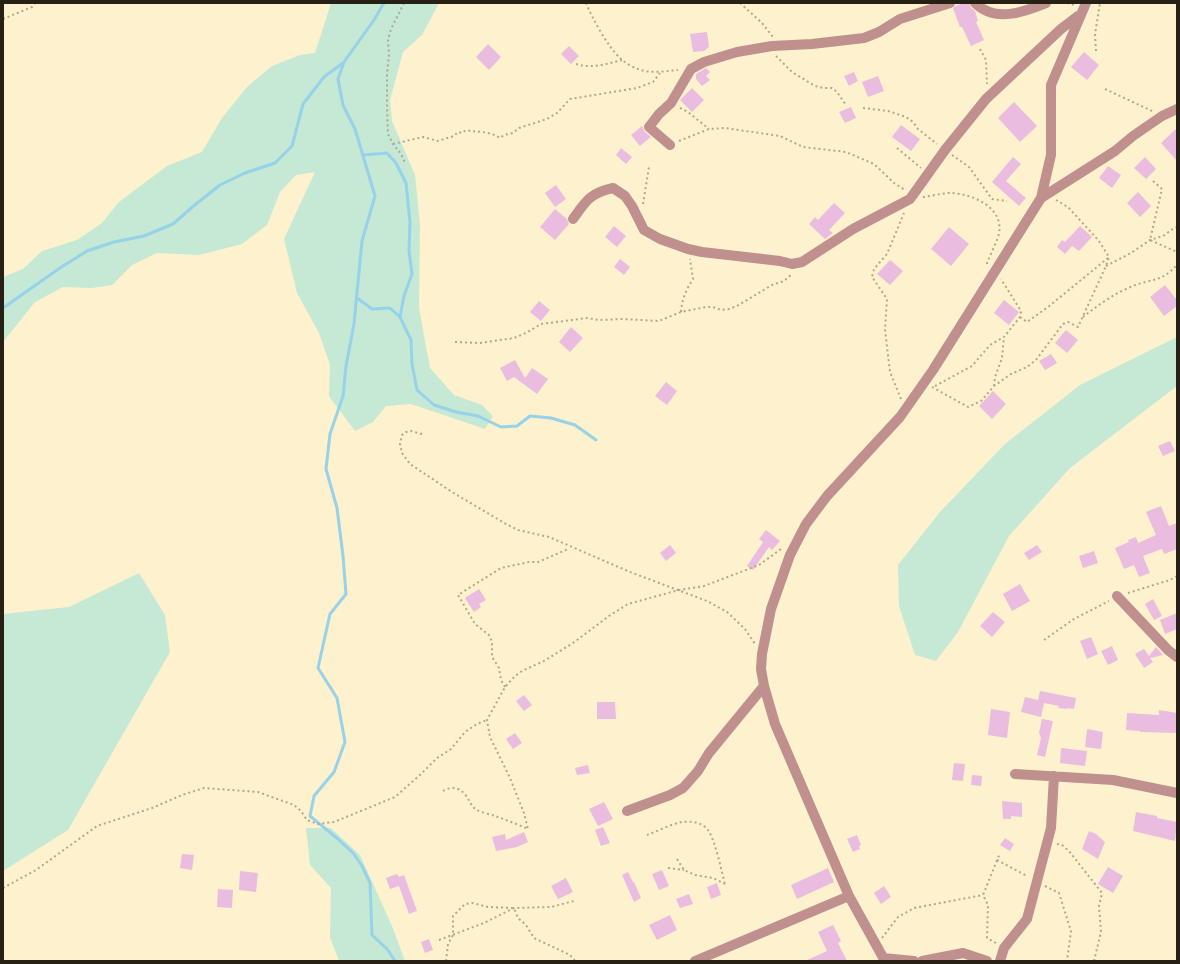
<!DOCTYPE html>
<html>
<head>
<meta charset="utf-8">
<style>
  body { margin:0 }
  #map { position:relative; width:1180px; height:964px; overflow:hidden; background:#fef1cd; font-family:Overpass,sans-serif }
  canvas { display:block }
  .frame { position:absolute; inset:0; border:4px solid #262114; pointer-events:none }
</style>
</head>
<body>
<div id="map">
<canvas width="1180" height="964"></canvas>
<div class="frame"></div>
</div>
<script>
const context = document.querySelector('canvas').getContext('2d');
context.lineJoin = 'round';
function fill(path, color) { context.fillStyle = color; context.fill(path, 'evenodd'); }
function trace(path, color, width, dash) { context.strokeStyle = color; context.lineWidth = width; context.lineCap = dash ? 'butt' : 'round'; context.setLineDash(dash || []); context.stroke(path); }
const green = new Path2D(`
  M331,3H439L422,35L403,52L390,100L392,121L415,175L420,224L419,308L430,368L454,395L482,405L493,416L485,429L411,404L386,406L373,422L355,431L329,396L330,365L319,333L297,293L284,239L315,172L296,175L280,192L267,225L242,244L199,255L157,253L132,265L112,285L92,288L63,287L35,302L3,342V277L23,269L42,251L77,240L102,223L119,202L167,166L202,152L222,118L247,87L272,66L300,55L315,53Z
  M1177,337V386L1070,468L1009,536L958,632L936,661L915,655L899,606L898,565L940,512L1005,444L1080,385Z
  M139,573L165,615L170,652L68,830L3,871V614L69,607Z
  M306,828H331L360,855L392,926L405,961H339L330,937L331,888L310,865Z`);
const stream = new Path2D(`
  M384,3L374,20L344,62L338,79L343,105L355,129L375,196L362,241L354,324L346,366L343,396L330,434L326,469L337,508L343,556L346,594L330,614L318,668L337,698L345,742L334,772L314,796L310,816L338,839L354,854L362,866L370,883L372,935L387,949L395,961
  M363,155L387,153L396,163L406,183L410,222L409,251L412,274L404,296L400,317
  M357,298L372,309L390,308L400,317L411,340L412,364L417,390L434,405L456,412L478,416L501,427L517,426L530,416L551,418L575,425L596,440
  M3,308L60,268L87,251L114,242L144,236L173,224L196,204L220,185L245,173L275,163L292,146L303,104L324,77L343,63`);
const building = new Path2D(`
  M965,3H969L971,8L975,11L978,21L976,22L984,40L971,46L962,27H960L953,8L955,6Z
  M707,32L709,47L704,51L693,52L690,34Z
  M488,44L501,57L489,70L476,57Z
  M569,46L579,56L571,64L561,54Z
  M1084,52L1099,65L1087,80L1071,67Z
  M706,68L710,72L706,76L710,80L702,86L696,79V74Z
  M854,72L858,81L849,86L844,76Z
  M878,76L884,91L868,97L862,82Z
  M692,88L704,100L692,112L680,100Z
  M1014,102L1037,126L1020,142L998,118Z
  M851,107L856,118L845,123L839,112Z
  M901,125L920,139L911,151L892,137Z
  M642,126L645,132L651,137L640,146L631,135Z
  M1177,128V161L1161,143Z
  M621,148L632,157L626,164L616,155Z
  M1013,157L1021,164L1006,181L1026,198L1019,206L992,182Z
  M1145,157L1156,169L1146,179L1134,168Z
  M1108,166L1121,175L1112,188L1099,178Z
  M556,185L566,199L555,207L545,193Z
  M1138,192L1151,206L1140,217L1127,203Z
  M834,203L845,213L829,230L833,233L825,239L809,224L815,217L818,220Z
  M555,209L567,219L569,224L555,240L540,227Z
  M614,226L626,236L617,247L605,237Z
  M1080,226L1092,237L1079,251L1072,246L1065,254L1057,247L1062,240L1065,242Z
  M949,227L969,244L951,266L931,249Z
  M620,259L630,267L624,275L614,267Z
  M890,260L903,271L890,285L877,274Z
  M1165,285L1177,300V306L1164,316L1150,297Z
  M1004,300L1019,312L1009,325L994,313Z
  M539,301L550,310L541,321L530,312Z
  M571,327L583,338L570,352L559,342Z
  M1066,330L1078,340L1067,353L1055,343Z
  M1051,354L1057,363L1045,370L1039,361Z
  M515,360L525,378L532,368L548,379L537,394L514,377L507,381L500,368Z
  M666,382L677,391L667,405L655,396Z
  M993,391L1006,404L992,419L979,406Z
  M1170,441L1175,451L1163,456L1158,446Z
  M1161,506L1169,526L1177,523V549L1164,554L1162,549L1143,556L1150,573L1139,577L1134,565L1124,569L1115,548L1129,542L1128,540L1136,537L1138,543L1156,535L1146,512Z
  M766,530L780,541L772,550L769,547L753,570L747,566L763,542L759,539Z
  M670,545L676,553L666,561L660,553Z
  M1037,545L1042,552L1029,560L1024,553Z
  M1094,551L1098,563L1083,568L1079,556Z
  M1020,584L1030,601L1012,611L1003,594Z
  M479,589L486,600L479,604L481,607L474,612L465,598Z
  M1153,599L1162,616L1154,620L1145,604Z
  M993,612L1005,622L992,637L980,626Z
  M1177,613V629L1165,634L1160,620Z
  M1091,637L1098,654L1087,659L1080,641Z
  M1112,646L1118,660L1108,665L1101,651Z
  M1156,647L1163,655L1150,658L1153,662L1144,668L1135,654L1144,649L1149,656Z
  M1040,691L1076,698L1074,709L1067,708V709L1058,708L1059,706L1044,703L1041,717L1021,712L1025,697L1038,700Z
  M524,695L532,705L524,711L516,701Z
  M597,702H615L616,719H597Z
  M991,709L1010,712L1007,738L988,735Z
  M1159,710L1177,713V733L1140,732V731L1126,730L1127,713L1159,715Z
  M1042,719L1053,721L1045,757L1037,755L1041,738L1039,733Z
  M1087,729L1103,732L1101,749L1085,747Z
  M515,733L522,743L513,749L506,739Z
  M1061,748L1087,751L1085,766L1060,763Z
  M954,763L965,764L963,781L952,780Z
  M588,765L590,773L577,775L575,768Z
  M972,775L982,776L981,786L971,785Z
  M1002,801L1022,803V817L1011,816V819H1003Z
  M604,802L613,819L598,826L589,809Z
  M1136,812L1157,816V818L1177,822L1175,841L1133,831Z
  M603,827L610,843L601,846L595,830Z
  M1089,831L1096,834L1105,842L1098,859L1082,849Z
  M524,832L528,842L517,847L496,851L492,837L505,834L506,840Z
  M857,835L861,845L859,846L860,849L853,852L847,839Z
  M1005,838L1014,844L1010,851L1000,845Z
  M182,854L194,855L192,870L180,868Z
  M1108,867L1123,876L1113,893L1098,884Z
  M828,868L834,882L797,899L791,885Z
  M662,870L669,886L659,890L652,874Z
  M240,871L258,873L256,892L239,890Z
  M628,872L633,882H634L641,898L634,902L622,875Z
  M397,874L399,877L404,875L417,911L409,914L399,886L390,889L386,878Z
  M566,878L573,892L558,899L551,886Z
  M717,883L721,895L711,899L707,887Z
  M884,886L891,897L881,904L874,893Z
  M218,889L233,890L232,908L217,907Z
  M689,894L693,904L680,908L676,899Z
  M670,915L677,930L657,940L649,925Z
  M833,925L841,941L838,943L847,961H805L827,951L818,932Z
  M429,939L433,950L425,953L421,942Z`);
const path = new Path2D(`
  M404,3L391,29L388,40L389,55L387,74V109L388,134L393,144L401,154L405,163
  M586,3C592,18 608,47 620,58C625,63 632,67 638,69C651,74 665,71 678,70
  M740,3L762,23L773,37
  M1067,3L1075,5
  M3,19L32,7L35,3
  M980,49L986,60L987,84
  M1096,51L1095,34L1100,3
  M776,56L792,72L815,86L823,88H832L837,92L846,105
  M576,64C592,69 606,64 622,60
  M1105,89L1152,111
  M680,108L688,112L709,129
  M863,108L888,111L906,117L913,122L918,129L937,144
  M679,141L709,129L725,128L780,136L803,147L846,152L874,164L894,183L905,190
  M393,144L423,137L438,141L454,136L458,132L462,133L466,130C479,133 487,130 500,138L504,135L513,133L519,128L547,119L557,113L570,99L637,88L653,82L660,73
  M897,148L921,168
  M952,155L969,167L992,199L1007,201
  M1153,181L1162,189L1150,240L1177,252
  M923,197C932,196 942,193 951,193C974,194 1007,209 998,237C995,246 990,255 987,263V265
  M643,204L649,167
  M1106,266L1131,253L1150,240L1163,236L1174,228L1177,227
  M681,312C682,299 686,290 693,279L690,259
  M1020,317L1027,322L1048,307L1108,258
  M1083,317C1098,305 1115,293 1133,286C1153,278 1160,283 1177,265
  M455,342L480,343L514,338L526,333L541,324L572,320L587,318L599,320L622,319L659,321L681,312L706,307H713L721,310L729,309L737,306L772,285L784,281L792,274
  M935,386L972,366L990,345L1004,337L1020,317L1021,311L1001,279
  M994,386L995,377L1002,358L1004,337
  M932,387L968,407L981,401L994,386L1011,374L1027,367L1036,360L1063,324L1068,322L1078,327L1106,266L1109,257L1099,241L1068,207L1056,200
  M901,399L890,372L885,330L887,299L872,277L874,269L887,254L904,213
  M422,434L411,431L406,432L402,435L400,444L402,453L410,464L452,492L506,524L518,530L549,537L630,572L707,601L727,612L745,629L755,644
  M1128,593L1170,580L1177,576
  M1044,640L1074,619L1109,601
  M505,687L501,680L499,668L492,657V642L489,635L475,624L458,595L501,568L529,562H538L566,550L568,547
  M443,791C448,788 454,787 458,789C470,795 468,805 477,810C482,813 490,814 495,816C506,820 517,824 528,829L524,813L510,778L490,737L487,720L505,687L515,676L522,671L544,661L573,643L609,616L628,604L679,590L704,586L759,565L781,549
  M647,835C658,831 671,824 682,822C691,821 702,822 708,830C716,842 721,870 725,884
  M1057,844L1062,845L1069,851L1102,893L1099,906L1101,932L1094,961
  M677,859L684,870L695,875L713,878L725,884
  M997,860L1027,876
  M668,868L684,870
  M1045,886L1059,893L1071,931L1067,961
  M3,888L36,870L97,826L152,808L182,795L204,788L258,792L294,805L301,811L307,820L318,824L334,822L395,797L421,774L437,758L451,749L465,732L477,724L487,720
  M882,938L898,917L914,908L983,895
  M439,940L484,923L514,908L551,907L574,901
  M996,943L987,938L988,905L983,895L1000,853
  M446,961L448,944L453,935V916L465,904L473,903L488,907L514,908L518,918L526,925L534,938L570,955L575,961`);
const minor = new Path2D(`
  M975,3C995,23 1024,12 1046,3
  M670,145L649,127L659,114L671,103L691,69L704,62L737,52L772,46L812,44L864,38L879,32L900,19L950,3
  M1041,198L1115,151L1133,136L1162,116L1177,109
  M573,219C586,201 590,193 613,188L625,196L632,206L644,230L660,239L688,249L702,252L780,261L792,264L802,262L853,229L910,199L945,150L986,99L1061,29L1078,16
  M1117,596L1168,650L1177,657
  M1015,774L1113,780L1177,793
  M627,811L670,795L683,788L698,771L709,753L764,686
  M883,958L914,961
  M695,961L849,896
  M885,961L849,896L775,724L764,686L761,669L762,654L771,609L790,555L806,524L827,496L900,417L933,370L1041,198L1051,155V85L1086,3
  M922,961L963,953L987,961
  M1000,961L1004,948L1027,919L1051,828L1054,776`);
fill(green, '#c5e9d4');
trace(stream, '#96d2ea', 3);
fill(building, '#eabcdf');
trace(path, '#b1a78b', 2, [2, 3]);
trace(minor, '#bf908d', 10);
</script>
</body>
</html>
